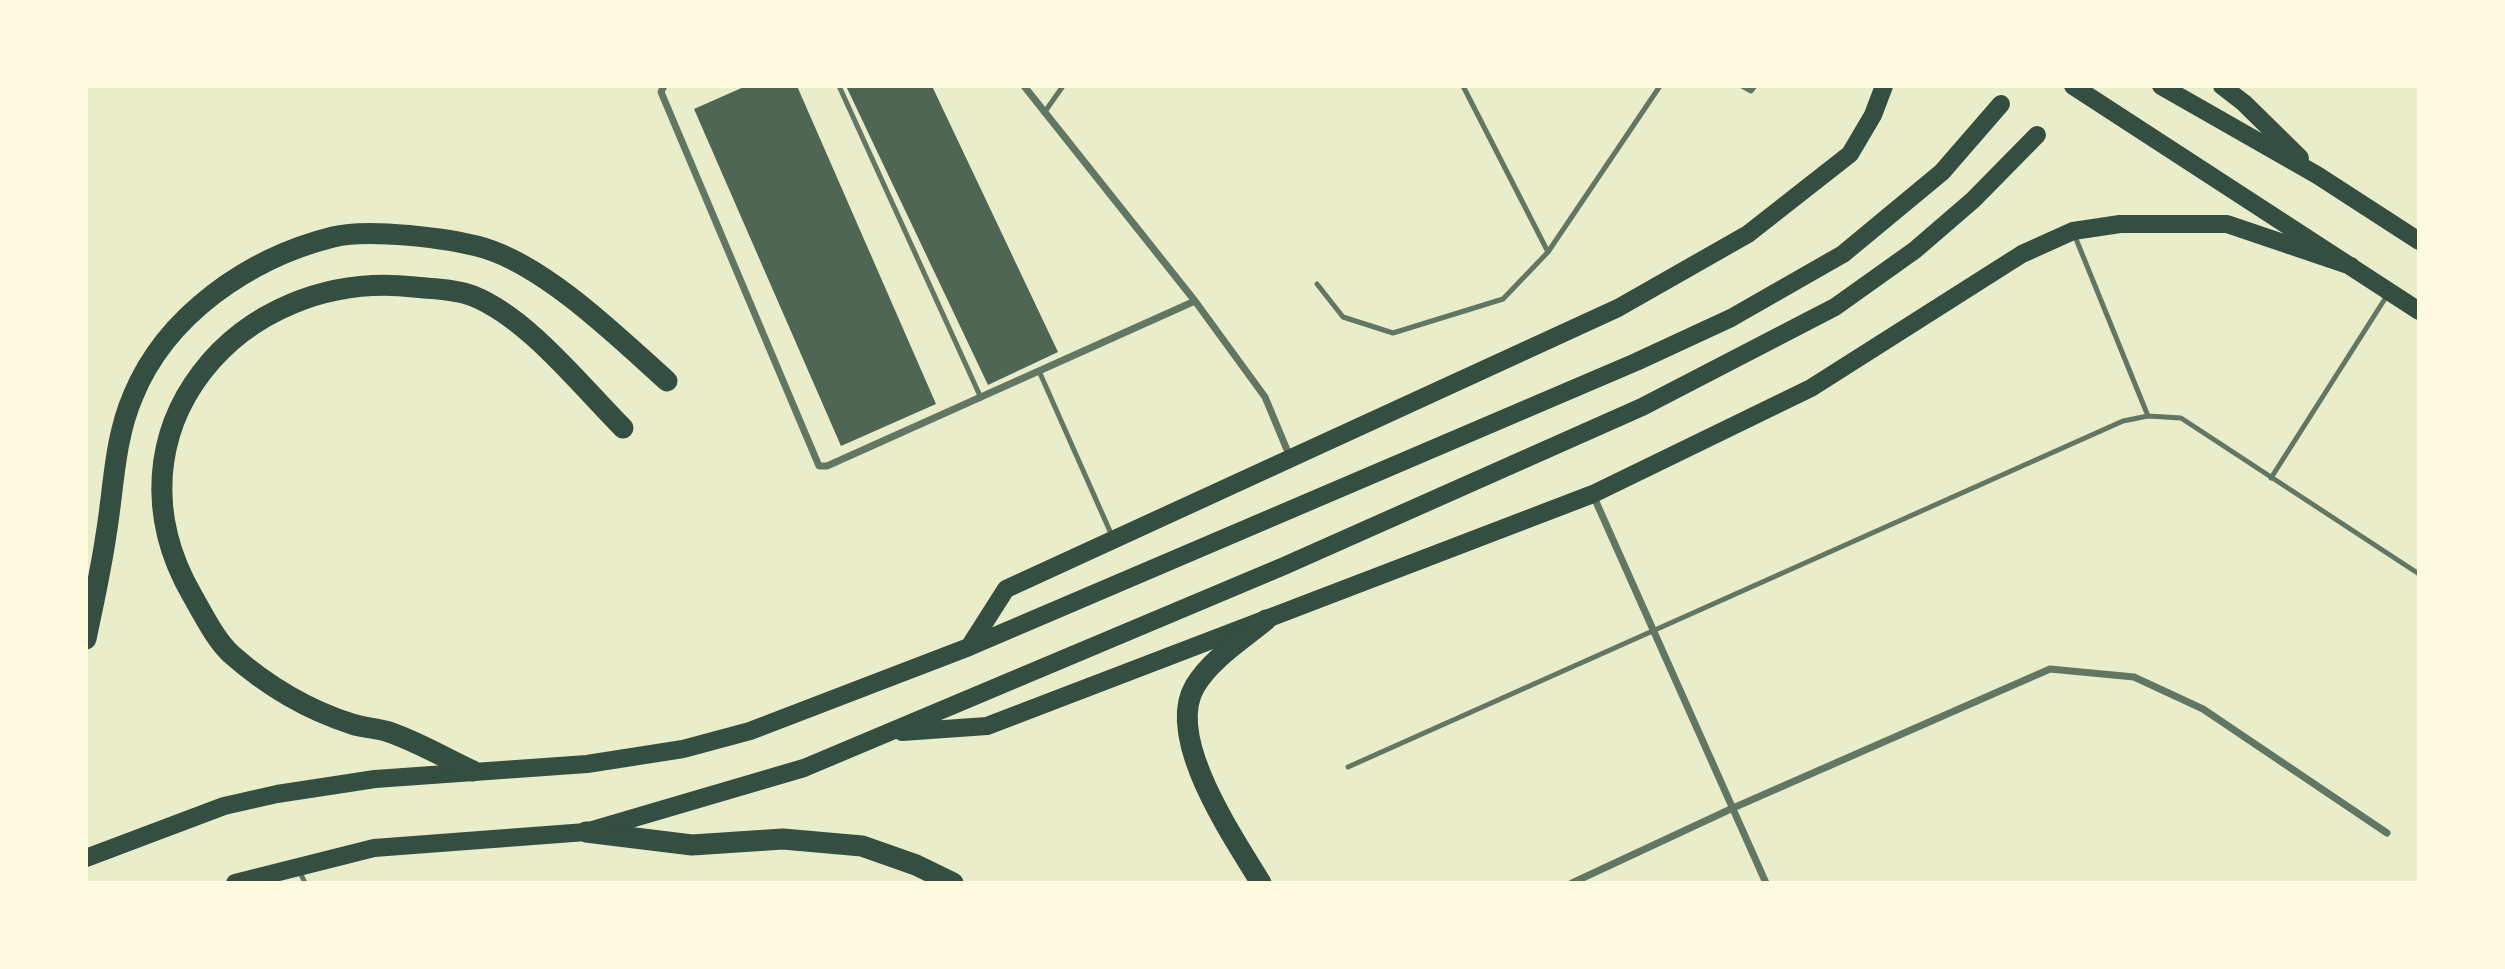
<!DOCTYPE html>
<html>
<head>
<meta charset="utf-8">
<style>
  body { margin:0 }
  #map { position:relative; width:2505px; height:969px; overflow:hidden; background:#e9edc9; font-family:Figtree,sans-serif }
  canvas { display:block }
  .frame { position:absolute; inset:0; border:88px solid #fefae0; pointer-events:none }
</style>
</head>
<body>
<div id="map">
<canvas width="2505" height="969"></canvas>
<div class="frame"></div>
</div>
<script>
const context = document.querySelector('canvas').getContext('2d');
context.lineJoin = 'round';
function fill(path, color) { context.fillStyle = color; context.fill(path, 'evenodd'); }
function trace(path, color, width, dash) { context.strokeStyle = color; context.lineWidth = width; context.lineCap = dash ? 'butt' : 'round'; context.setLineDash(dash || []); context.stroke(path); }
const building = new Path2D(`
  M746,86H797L936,404L841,446L694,109Z
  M846,86H932L1058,352L988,385Z`);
const service = new Path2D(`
  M839,86L981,398
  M1463,86L1548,252
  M1742,86L1751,91L1755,86
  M1044,113L1063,86
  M2074,234L2148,416
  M1317,284L1343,317L1393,333L1503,299L1548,252L1660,86
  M1039,371L1113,538
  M2271,478L2388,294
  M1348,767L2123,421L2148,416L2181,418L2419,574
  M299,870L305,883`);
const minor = new Path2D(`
  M664,86L661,92L819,466H827L1195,301
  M1024,86L1195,301L1265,397L1290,457
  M1593,495L1766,883
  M1572,883L1733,808L2050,669L2134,677L2203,709L2387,833`);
const primary = new Path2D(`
  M2073,86L2419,311
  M2161,86L2317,175L2419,241
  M2222,86L2244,103L2300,158
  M969,647L1006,589L1618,308L1748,234L1850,154L1873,115L1884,86
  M902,732L987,726L1593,494L1811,388L2022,254L2073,231L2120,224H2227L2351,266
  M86,858L224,806L277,794L375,779L587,764L683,749L750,731L969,647L1636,362L1731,318L1843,254L1942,172L2001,104
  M235,883L374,848L586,832L804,768L1284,566L1642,407L1835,307L1915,250L1973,200L2037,135`);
const motorway = new Path2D(`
  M86,639C93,605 101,570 106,535C114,488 114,440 133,396C166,315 249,258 333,237C368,228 449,238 484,248C547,267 619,338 667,381
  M473,771C445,758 418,742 389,732C377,728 364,728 352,724C308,710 266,685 231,654C215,639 203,614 192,595C98,432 238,267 414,287C433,289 456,289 473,296C528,318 581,386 623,428
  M586,832L692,845L783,839L862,846L916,865L953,883
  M1261,883C1234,838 1164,738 1195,686C1211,659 1242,640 1266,620`);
fill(building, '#4f6655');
trace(service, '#617663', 5);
trace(minor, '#617663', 7);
trace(primary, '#344e41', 18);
trace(motorway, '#344e41', 21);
</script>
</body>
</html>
